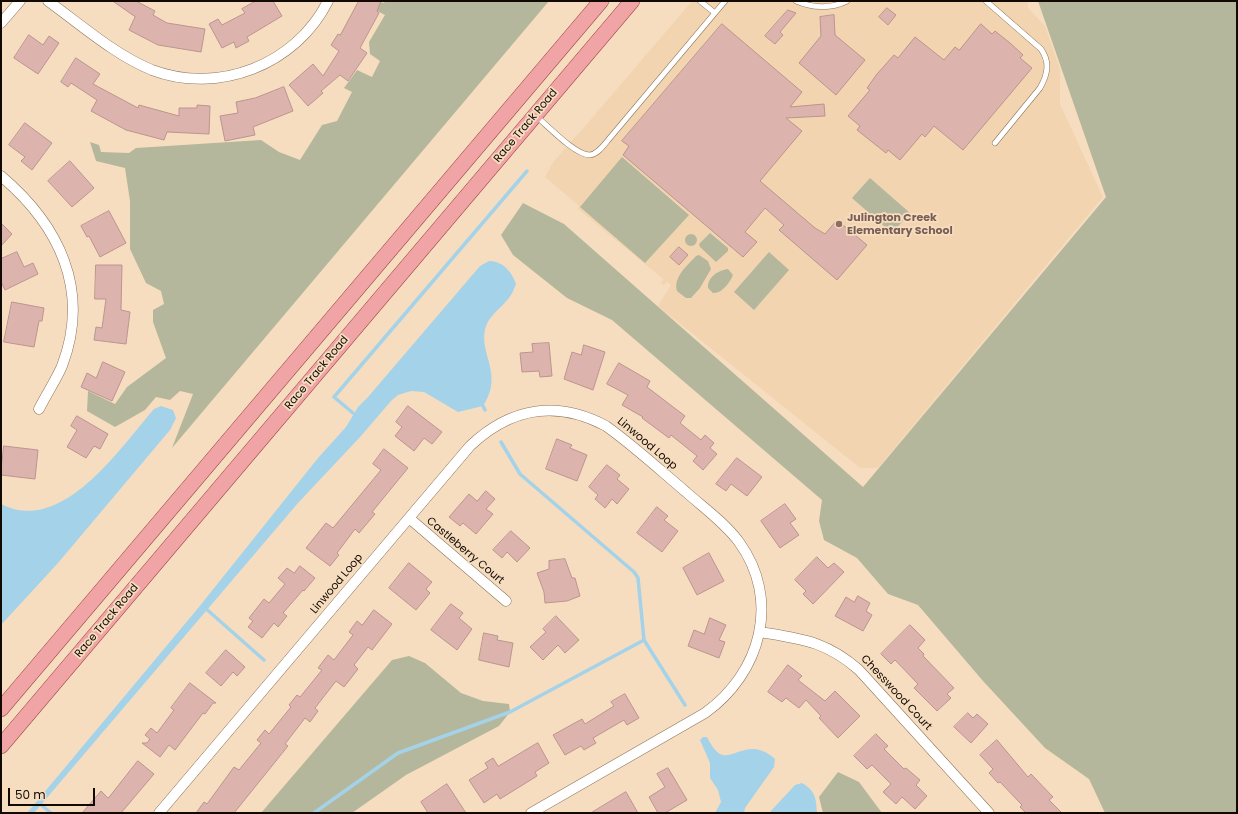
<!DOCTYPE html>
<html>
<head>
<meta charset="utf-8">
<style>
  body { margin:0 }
  #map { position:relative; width:1238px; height:814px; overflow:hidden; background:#f7ddc0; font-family:Poppins,sans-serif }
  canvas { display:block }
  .frame { position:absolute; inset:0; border:2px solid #120a02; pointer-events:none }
  .scale { position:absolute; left:8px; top:788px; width:87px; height:18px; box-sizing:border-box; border:2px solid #120a02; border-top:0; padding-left:5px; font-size:12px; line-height:14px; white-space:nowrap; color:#120a02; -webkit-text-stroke:3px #f7ddc0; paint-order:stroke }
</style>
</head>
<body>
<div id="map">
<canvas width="1238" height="814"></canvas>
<div class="frame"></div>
<div class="scale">50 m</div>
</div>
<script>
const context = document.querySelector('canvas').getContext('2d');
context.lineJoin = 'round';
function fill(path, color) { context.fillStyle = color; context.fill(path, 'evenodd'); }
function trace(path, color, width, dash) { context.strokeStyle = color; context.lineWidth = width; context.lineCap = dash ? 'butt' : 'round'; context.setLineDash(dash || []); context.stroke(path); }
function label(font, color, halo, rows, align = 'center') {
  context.font = font + ' Poppins,sans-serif'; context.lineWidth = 3.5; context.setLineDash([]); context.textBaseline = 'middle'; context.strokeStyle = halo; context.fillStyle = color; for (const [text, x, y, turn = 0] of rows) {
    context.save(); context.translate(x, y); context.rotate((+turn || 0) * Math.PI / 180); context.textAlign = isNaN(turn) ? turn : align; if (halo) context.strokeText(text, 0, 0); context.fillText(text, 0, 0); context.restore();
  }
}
const built = new Path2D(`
  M692,1H1028V8L1045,26L1060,69V104L1103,197L878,468H860L658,306L671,285L667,282L664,285L661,283L663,279L578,209L579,206L545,177L553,162L586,125Z`);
const green = new Path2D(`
  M377,1L384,3L385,1H549L172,448L193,394L180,391L170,400L156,397L145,410L115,427L87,411L88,391L115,404L127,387L166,358L153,322V310L164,304L161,291L146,283L130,249V201L125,168L96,161L90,142L99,145L101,152L129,153L136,148L261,140L279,152L300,160L322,125L337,121L352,92L344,88L357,70L372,77L380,61L370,54L369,42L385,15L365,5Z
  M1038,1H1237V813H1105L1089,779L1045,748L983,681L918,605L888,594L857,558L824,540L819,521L822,500L612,320L567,298L513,255L501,235L523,203L564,224L863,487L1106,197Z
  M622,157L689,215L645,263L580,207Z
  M870,178L910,213L892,233L852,198Z
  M710,233L728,248V251L716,262L700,247L699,244Z
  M685 240a6 6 0 1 1 12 0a6 6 0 1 1-12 0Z
  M769,252L789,270L754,310L734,292Z
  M699,255L708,261L711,269L700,288L691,298H686L677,291C673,277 687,266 696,256Z
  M728,269L733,275C730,282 722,294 713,293L708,288C707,277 719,270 728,269Z
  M409,656L425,663L461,693L483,701L509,704L510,712L499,726L406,775L352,813H261L392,660Z
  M838,772L859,782L882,813H823L819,797Z`);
const water = new Path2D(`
  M489,261C503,261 512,272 516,284C514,289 512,294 509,298C502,307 490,315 486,326C477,353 505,373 483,406L458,412L424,392L411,391L398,395L391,401L361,436L298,503L34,813H27L199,607L318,458L346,427L358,407L368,397L480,266Z
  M161,406L173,410L176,418L170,430L58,563L1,625V504C62,536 120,448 154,409Z
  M703,737H707C710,743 715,751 720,754C733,761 750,736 775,759L774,767L745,808L744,813H715L721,802L718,790L710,778V763L700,740Z
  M802,783C816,791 816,799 817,813H769L795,785Z`);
const stream = new Path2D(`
  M483,406L485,410
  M353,413L334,397L527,171
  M501,442L520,474L634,572L638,578L644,640L685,705
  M204,607L264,660
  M39,803L51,813
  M314,813L398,753L510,712L644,640`);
const building = new Path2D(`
  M113,1H136L155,11L153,15L167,23L205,29L201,52L158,45L129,30L135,17Z
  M256,1H273L282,16L247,37L249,41L236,48L234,42L222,48L209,24L218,19L222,25L245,13L242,9Z
  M359,1H381L377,11L379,13L360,48L367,53L348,81L340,75L321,91L323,93L308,106L289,85L313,64L323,76L339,51L331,45L338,34L340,35Z
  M887,8L896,15L888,25L879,17Z
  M788,10L796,13L780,32L783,35L775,44L765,36Z
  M834,15L835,35L865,60L836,95L799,63L821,36L820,17Z
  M722,24L802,92L790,107L824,104L825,116L786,118L802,131L760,181L815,228L825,234L837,220L867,245L837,280L779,230L784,225L765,208L745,232L757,242L743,257L623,155L629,146L622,141Z
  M981,24L992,34L995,31L1010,43L1023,55L1020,58L1032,68L963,150L934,126L925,137L922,134L900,160L888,150L886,153L857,130L860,126L848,116L870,90L867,88L877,74L894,55L898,58L915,37L944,60L955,47L959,50Z
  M29,35L43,45L49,36L59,43L38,74L14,58Z
  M76,58L100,74L93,84L138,108L139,105L179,116V108H197V105L210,106L209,134L167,132L164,140L126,130L91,111L97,100L71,83L68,87L61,82Z
  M284,87L293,111L253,127L255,135L225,141L220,116L238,113L236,102L255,98Z
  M25,123L52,143L32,170L21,161L25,157L9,145Z
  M70,161L94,188L72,207L48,181Z
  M109,211L126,243L100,257L89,236L87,237L81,226Z
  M1,223L12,234L1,246Z
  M679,247L688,255L679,265L670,257Z
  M17,252L24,267L33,263L38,274L5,290L1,282V259Z
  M96,265H122L121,310L130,312L126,344L94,340L96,327L102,328L106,299H95Z
  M12,302L44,308L42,321H39L34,347L4,342Z
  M549,343L552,376L540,377L539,371L522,372L520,353L533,352L532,344Z
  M584,345L605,352L593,390L564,379L572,352L581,355Z
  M103,362L125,372L112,401L81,387L87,373L96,378Z
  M619,363L650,381L647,387L685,416L680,423L701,440L705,435L714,443L710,448L717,454L703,470L693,461L697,456L671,435L669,438L642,418L643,417L622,405L628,395L607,384Z
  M408,406L442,432L432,444L424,438L414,451L395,436L402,427L396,422Z
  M77,416L108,434L100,449L94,446L86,458L67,447L77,430L71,426Z
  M557,439L572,445L570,448L587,455L577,481L546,469Z
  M4,446L38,450L35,479L1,475Z
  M384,449L408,468L372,512L375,514L359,533L355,529L337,553L339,555L330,566L306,548L326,523L333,528L381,470L373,464Z
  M737,458L762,477L747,496L731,484L726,491L716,484Z
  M607,465L620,475L617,479L629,489L617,504L612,499L605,508L595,499L598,495L589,487Z
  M486,491L495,499L486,509L493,514L476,534L463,523L460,526L449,517L469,494L477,501Z
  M785,504L796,519L790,523L799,535L780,548L761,521Z
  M657,507L668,516L664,520L678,531L662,552L637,533Z
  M511,531L530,548L517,562L507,552L502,558L493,550Z
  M709,553L724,581L697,595L683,568Z
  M817,557L828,568L834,563L844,572L813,604L803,594L806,591L795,580Z
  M565,559L572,578H575L580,596L567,601L545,603L544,592L537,573L549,569V561Z
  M409,563L432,582L426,589L430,593L416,610L389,588Z
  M300,566L315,578L304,591L303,590L283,613L287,616L278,627L274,623L262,638L248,627L253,621L249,618L264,599L269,603L285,584L278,578L287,568L294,573Z
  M858,596L870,603L866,611L872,615L863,631L835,616L846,597L854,602Z
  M451,604L463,613L459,618L472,629L457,650L431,630Z
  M374,610L392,624L372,650L368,647L354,665L358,669L344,687L336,681L315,708L318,711L310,722L305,718L285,744L288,746L234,813H196L204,802L207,804L234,767L239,770L261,743L257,740L265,730L269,734L291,707L289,705L297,695L300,697L322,670L318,668L328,655L334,660L353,635L349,632L357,621L362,625Z
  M556,616L579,640L565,653L558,645L543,660L530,647L546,632L543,629Z
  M710,618L726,625L719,640L725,642L719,658L688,646L694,630L704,634Z
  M910,625L925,640L918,648L924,654L923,656L954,688L947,694L951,698L937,711L914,688L918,684L895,660L891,664L881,654Z
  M484,633L498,636L497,640L513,643L509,667L479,660Z
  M226,650L245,667L237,676L233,672L221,686L206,673Z
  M788,665L802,676L798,680L825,701L835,691L860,716L838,738L819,718L821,716L806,700L799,708L786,698L782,702L768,692Z
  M190,683L216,703H213L205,714L203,713L175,750L169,745L160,757L142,743H147L150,739L145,735L151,728L157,733L174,710L171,708Z
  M625,694L639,718L627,725L624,720L593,738L596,743L584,750L581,746L565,755L553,735L582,719L585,724L614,706L611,702Z
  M968,713L973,718L977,714L988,724L971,743L954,727Z
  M876,734L888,746L884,749L904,769L906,768L920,780L916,785L927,796L915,809L902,797L896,804L883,792L891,784L872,765L867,769L854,756Z
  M997,740L1028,777L1031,774L1053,797L1049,800L1062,813H1026L1020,807L1022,805L1000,782L998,783L989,773L993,769L980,755Z
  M538,743L549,763L535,772L537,776L500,799L497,794L484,803L469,780L488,768L485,763L493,758L498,766Z
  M138,761L154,774L121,813H82L101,791L108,798Z
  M668,768L687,800L665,813H658L649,797L665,787L657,774Z
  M447,784L466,813H428L421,802Z
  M626,792L638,813H591Z`);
const service = new Path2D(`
  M700,1L715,13
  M796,1C812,8 831,9 847,1
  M986,1L1041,49C1050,62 1048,74 1040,88L995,143
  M536,116C548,126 575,155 590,155C598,154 604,145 609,139L725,1`);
const minor = new Path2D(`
  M48,1C80,24 115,55 152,70C218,95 296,65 328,1
  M1,23L20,1
  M1,176C59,225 91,290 62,366C56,380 46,395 39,409
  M409,518L506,601
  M760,632C802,639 826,641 859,670L989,813
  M159,813L470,446C511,407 557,400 606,426C634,446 660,470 686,492C704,508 725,523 739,542C781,600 761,673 705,713L531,813`);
const primary = new Path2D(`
  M1,709L601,1
  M1,746L632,1`);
const markers = [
  [839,224,4,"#8d6e63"]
];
const streetNames = [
  ["Race Track Road",526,126,-50],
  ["Race Track Road",317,373,-50],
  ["Linwood Loop",647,444,40],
  ["Castleberry Court",465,551,40],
  ["Linwood Loop",337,584,-50],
  ["Race Track Road",107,621,-50],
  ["Chesswood Court",896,693,47]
];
const educationNames = [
  ["Julington Creek",847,218],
  ["Elementary School",847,231]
];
fill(built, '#f2d4b0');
fill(green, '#b4b79b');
fill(water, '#a4d2e8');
trace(stream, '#a4d2e8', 3.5);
fill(building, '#dcb3ad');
trace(building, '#bb948f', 1);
trace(service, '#8a7359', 6);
trace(minor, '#8a7359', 11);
trace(primary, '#9d4646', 16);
trace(service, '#fff', 5);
trace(minor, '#fff', 10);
trace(primary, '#f1a4a6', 15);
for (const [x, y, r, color] of markers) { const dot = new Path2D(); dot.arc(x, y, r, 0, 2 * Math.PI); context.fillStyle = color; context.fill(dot); trace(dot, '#f7ddc0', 1.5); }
label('11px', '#120a02', '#f7ddc0', streetNames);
label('bold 11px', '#785e54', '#f7ddc0', educationNames, 'left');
</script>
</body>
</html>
